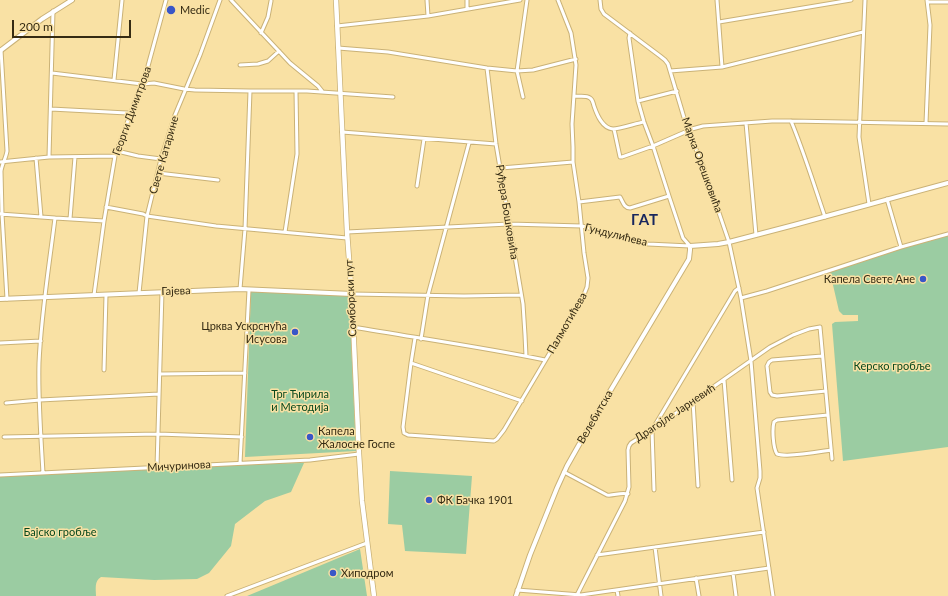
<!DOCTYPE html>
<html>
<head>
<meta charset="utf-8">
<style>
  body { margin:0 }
  #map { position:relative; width:948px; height:596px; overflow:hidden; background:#f9e1a4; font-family:Lato,sans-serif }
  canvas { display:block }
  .scale { position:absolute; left:12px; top:20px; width:119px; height:18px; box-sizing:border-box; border:2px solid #352b13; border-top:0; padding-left:5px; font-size:12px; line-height:14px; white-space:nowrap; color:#352b13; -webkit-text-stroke:3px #f9e1a4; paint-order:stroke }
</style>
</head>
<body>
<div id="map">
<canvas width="948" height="596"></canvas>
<div class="scale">200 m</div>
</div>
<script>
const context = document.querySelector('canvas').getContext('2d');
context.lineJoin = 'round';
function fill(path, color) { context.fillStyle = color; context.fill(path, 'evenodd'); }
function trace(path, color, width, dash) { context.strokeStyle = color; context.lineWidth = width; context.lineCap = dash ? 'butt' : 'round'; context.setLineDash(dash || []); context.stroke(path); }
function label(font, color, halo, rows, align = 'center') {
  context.font = font + ' Lato,sans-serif'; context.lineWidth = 3; context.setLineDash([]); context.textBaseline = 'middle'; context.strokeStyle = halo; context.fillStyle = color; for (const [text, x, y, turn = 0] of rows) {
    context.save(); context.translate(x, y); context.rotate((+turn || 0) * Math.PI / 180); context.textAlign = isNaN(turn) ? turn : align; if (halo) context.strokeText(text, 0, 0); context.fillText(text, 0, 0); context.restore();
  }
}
const green = new Path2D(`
  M948,233V447L843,461L832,324L835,322L858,321V315H843L839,311L830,272L903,245Z
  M251,291L349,296L356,451L245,457Z
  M304,463L291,492L265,501L235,524L231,546L209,573L197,579L154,580L101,577C94,581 96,589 96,596H0V476L191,465Z
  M390,471L472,476L466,554L405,551L402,525L388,524Z
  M360,549L367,596H247Z`);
const minor = new Path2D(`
  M231,0L290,63L318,86L322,91
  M427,0L428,16
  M467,0V9
  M600,0L601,9L604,14L660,56L665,60L668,64L688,131L702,163L729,242L741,298L751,361L760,471V478L757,488L773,596
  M717,0L722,67
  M865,0L859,137L869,204
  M928,2H948
  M719,22L851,0
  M337,26L428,16L520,0
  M261,33L268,17L271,1
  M630,33L629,38L638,101L644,122L653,146L669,196L683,238L690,246
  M338,48L388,52L487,68L517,71L533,70L576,59
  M1,50L7,151C6,158 2,164 1,171L2,214L7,299
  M240,65L258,64L268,61L279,51
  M487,68L496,144L523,304L525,335L526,356
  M670,71L722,67L863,32
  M52,73L142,84L154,83L184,89L195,90L250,91H307L393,97
  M114,80L122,0
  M575,96C579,97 586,95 590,98C593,100 593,103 594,106C597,115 602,128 613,129C620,129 637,123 644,122
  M523,97L517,71L527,0
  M638,101L677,91
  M51,109L127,113L131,114
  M791,121C804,152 814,185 825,217
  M746,123L756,235
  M926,123L930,25L927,0
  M614,129L620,157H622L653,146L692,129L703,126L772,121H791L948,124
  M342,132L496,144
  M117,151L138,156L161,159
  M49,157L53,11
  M36,158L41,217
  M0,162L49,157L115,156
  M501,168L573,162
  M158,173L218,180
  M417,186L424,139
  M887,199L901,247
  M579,202L620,197C623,202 624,208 630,208L669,196
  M106,207L143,214L147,216L216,226L347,238
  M0,214L55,218L104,221
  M70,219L75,157
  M285,232L297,154L296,91
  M347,232L509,224L582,226L638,242L648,244L690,246
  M240,289L245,229L250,91
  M139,293L147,216L161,159L175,115L200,55L220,0
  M352,294L464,296L521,295
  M94,295L104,221L115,156L148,66L166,0
  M741,298L767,291L901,247L948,234
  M353,327C417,338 481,347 545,360
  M415,338L411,363L403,427L404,433L408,435L494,441L497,439L504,430L583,297L587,287L588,278L584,253L579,202L573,162V147L572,124L576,65L571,33L558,0
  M421,339L428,295L469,143
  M0,343L41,341
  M822,356L772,360L769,362L767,366L770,392L772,395L777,396L826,391
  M411,363L522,401
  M104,370L106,295
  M160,374L245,373
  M724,380L732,480
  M693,401L698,486
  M6,403L40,400L159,394
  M828,415L777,420L774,422C772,429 773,448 777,454C788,458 818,452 831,450
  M4,437L158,434L242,437
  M240,463L249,290
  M157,467L162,292
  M564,472L607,495C614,496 620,492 628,494
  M43,473C41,437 38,400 39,363C41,315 49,267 55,218
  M0,475L310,460L359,454
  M654,490L652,430L735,291L739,288
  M655,547L661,596
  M597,555L764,532
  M733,573L736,596
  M696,578L699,596
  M517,590L581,595L769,568
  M617,590L618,596
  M577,595L625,501L629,487L628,450L629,446L631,443L652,430L770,347L793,335L809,329L820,327L832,459
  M227,596L367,543`);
const tertiary = new Path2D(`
  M0,51L42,19L72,0
  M0,299L240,289L352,294
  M516,596L530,555L557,488L567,466L597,413L689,259L690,250V246L718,244L729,242L794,225L948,183`);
const secondary = new Path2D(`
  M336,0L347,232L352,300L359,454L362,501L374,596`);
const markers = [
  [171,10,5,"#3a56c7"],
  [923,279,4,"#3a56c7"],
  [295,332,4,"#3a56c7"],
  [310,437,4,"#3a56c7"],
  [429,500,4,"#3a56c7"],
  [333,573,4,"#3a56c7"]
];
const poiNames = [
  ["Medic",180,10],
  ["Капела Свете Ане",915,279,"right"],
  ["Црква Ускрснућа",287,326,"right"],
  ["Исусова",287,339,"right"],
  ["Капела",318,431],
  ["Жалосне Госпе",318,444],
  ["ФК Бачка 1901",437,500],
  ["Хиподром",341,573]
];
const streetNames = [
  ["Георги Димитрова",132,111,-70],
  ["Свете Катарине",164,155,-74],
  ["Марка Орешковића",702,165,70],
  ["Руђера Бошковића",507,212,81],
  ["Гундулићева",616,235,14],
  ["Гајева",176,291,-2],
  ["Сомборски пут",351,298,-93],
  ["Палмотићева",567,323,-60],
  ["Драгојле Јарневић",675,413,-34],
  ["Велебитска",595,417,-60],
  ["Мичуринова",179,466,-3]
];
const parkNames = [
  ["Керско гробље",892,366],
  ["Трг Ћирила",300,394],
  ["и Методија",300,407],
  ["Бајско гробље",60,532]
];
const districtNames = [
  ["ГАТ",645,220]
];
fill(green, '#9bcca2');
trace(minor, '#cab277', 5);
trace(tertiary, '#cab277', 6);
trace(secondary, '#cab277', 6);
trace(minor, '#fff', 3);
trace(tertiary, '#fff', 4);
trace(secondary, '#fff', 4.5);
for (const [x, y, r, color] of markers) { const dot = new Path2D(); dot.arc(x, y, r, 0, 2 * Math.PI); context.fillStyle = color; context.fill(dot); trace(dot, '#f9e1a4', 1.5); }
label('11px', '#352b13', '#f9e1a4', poiNames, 'left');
label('11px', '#352b13', '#f9e1a4', streetNames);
label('11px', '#06471c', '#f9e1a4', parkNames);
context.letterSpacing = '1px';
label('bold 15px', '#18265d', '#f9e1a4', districtNames);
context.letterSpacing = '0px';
</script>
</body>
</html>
